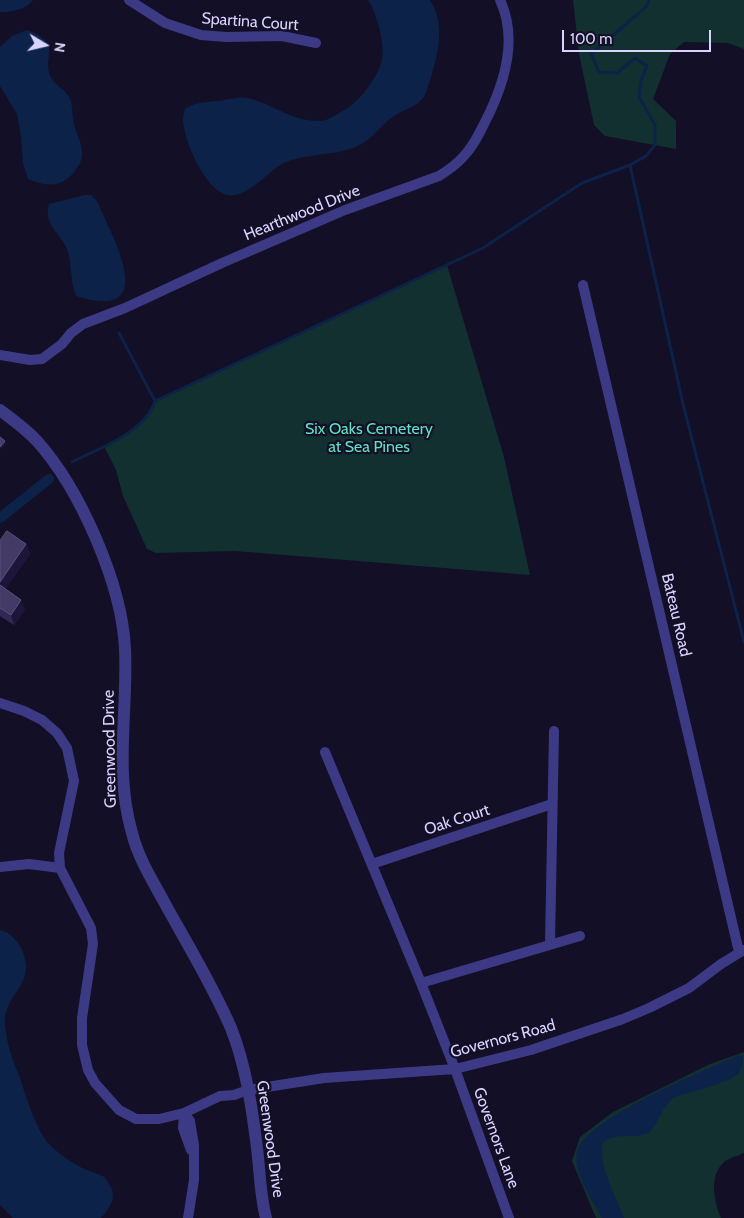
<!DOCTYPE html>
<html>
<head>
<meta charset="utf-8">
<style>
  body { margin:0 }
  #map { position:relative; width:744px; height:1218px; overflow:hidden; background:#130f26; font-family:Cabin,sans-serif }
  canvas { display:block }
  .north { position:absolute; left:20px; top:20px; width:50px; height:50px; -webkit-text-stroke:4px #130f26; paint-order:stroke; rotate:99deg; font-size:14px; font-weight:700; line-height:20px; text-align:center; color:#d9d4ff }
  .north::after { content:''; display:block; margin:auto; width:18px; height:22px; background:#d9d4ff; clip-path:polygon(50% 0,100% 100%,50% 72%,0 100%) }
  .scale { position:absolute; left:562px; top:30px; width:149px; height:22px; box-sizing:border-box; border:2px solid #d9d4ff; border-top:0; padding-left:6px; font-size:15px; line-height:18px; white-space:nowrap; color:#d9d4ff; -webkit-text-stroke:4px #130f26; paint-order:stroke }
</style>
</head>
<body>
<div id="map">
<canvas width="744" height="1218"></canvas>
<div class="north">N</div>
<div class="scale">100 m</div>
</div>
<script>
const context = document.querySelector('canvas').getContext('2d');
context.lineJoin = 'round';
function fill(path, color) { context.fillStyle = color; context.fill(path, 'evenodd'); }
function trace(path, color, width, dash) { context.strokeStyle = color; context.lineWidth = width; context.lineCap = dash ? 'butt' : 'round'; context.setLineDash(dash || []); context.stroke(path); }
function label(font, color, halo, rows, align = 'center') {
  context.font = font + ' Cabin,sans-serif'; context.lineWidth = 4.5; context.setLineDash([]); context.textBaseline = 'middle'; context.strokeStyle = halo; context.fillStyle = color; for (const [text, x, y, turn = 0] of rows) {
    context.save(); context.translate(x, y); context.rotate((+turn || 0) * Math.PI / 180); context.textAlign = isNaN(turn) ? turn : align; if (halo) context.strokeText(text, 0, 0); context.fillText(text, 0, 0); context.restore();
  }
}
const green = new Path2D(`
  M573,0H744V49L728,43L684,42L670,54L653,99L676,121V149L605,136L594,125L579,54Z
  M447,265L504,457L530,575L235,551L156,553L147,549L123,496L116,470L104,446C124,437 148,422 155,401Z
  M744,1052V1153C738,1156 727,1158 723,1163C709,1177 714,1201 721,1218H596L572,1161L580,1137L613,1112L710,1064Z`);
const water = new Path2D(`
  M0,0H33C25,10 13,12 0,12Z
  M368,0H430C446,25 438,55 430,80C428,86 427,93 423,98C415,108 404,109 394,116C380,125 372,140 356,147C334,156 308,153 286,162C268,170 248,199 227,195C205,190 184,141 183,120C183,116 184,112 185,109C195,102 205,102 218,101C227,100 239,96 248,98C273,104 293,122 320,121C327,121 335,115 341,112C358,103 373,84 380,66C387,49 378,16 368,0Z
  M27,30C65,43 40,59 52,79C56,86 66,90 70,98C73,106 72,116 74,124C76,133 81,141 82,150C83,159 80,164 75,171C62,188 46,187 28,179L23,164L21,137L17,114L0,86V47L12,36Z
  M85,195H91L97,201C113,238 162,323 76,296C70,281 72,264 67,249C60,232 43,225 49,204Z
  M0,930C8,931 16,939 20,946C40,984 4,992 5,1023C6,1041 12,1059 19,1075C25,1093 33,1120 43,1136C52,1150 69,1161 84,1169C90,1171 96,1173 102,1176C106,1177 107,1181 109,1184C118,1196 110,1208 101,1218H13L0,1205Z
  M739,1055L743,1057C743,1062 742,1069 739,1073C732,1082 688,1093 675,1097C660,1107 657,1130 646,1134C631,1139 618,1132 603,1142C597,1163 616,1197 624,1218H602C593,1201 572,1172 577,1151C585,1119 707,1069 739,1055Z`);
const stream = new Path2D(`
  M630,165L683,404L744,642
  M119,333L155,401
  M72,462C99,448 145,433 155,401L483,248L582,183L630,165L646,156L655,145V125L639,97L641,81L647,66L635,58L617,73L599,72L591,54L646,7L649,0`);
const canal = new Path2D(`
  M0,518L49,479`);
const minor = new Path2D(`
  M129,0L165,23L201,35L226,37L282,36L316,43
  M583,285L739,952
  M0,355L30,360L42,359L62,344L71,333L83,324L125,308L222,263L345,210L439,176C447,171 456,165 463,157C473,147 479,134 485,122C504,85 519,40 500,0
  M0,703L24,711L42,720L57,733L67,748L74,781L59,853L60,868L91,928L93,944L82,1018V1045L88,1070L95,1083L119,1110L136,1119H159L184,1113L220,1096L234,1095L248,1090L324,1078L455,1069L531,1050L623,1019L649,1008L689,988L721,964L744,950
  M325,752L421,983L455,1069L509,1218
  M372,864L552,804
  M0,867L29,864L60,868
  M550,944L554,731
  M421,983L580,936
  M184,1113L190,1121L194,1145V1180L188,1218
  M184,1113L183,1128L191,1150`);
const tertiary = new Path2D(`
  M0,410C13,420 26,429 37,441C80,489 122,584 125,649C128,711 114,771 132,833C138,857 151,878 163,900C186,942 212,984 231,1028C246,1066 252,1108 257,1148C260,1172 260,1195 266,1218`);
const wall = new Path2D(`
  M0,541L26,544L30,554L5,589L25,610L14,625L0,616Z`);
const shadedWall = new Path2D(`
  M5,441L6,444L1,449L0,447Z
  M26,544L30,554L2,594L0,589V582Z
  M21,600L25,610L14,625L11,615Z`);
const building = new Path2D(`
  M0,437L5,441L0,447Z
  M7,531L26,544L0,582V541Z
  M0,585L21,600L11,615L0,608Z`);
const streetNames = [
  ["Spartina Court",250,22,4],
  ["Hearthwood Drive",302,213,-22],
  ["Bateau Road",676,615,77],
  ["Greenwood Drive",110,749,-91],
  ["Oak Court",457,820,-18],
  ["Governors Road",503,1039,-15],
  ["Governors Lane",496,1138,70],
  ["Greenwood Drive",270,1139,82]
];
const parkNames = [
  ["Six Oaks Cemetery",369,429],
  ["at Sea Pines",369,447]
];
fill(green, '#12302f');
fill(water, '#0c2248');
trace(stream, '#0c2248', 3);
trace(canal, '#0c2248', 10);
trace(minor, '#3d3a85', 10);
trace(tertiary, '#3d3a85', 12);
fill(wall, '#312854');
fill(shadedWall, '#1d163a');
fill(building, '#433a66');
trace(building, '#5a527e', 1);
label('16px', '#d9d4ff', '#130f26', streetNames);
label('16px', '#5fe0c0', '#130f26', parkNames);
</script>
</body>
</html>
